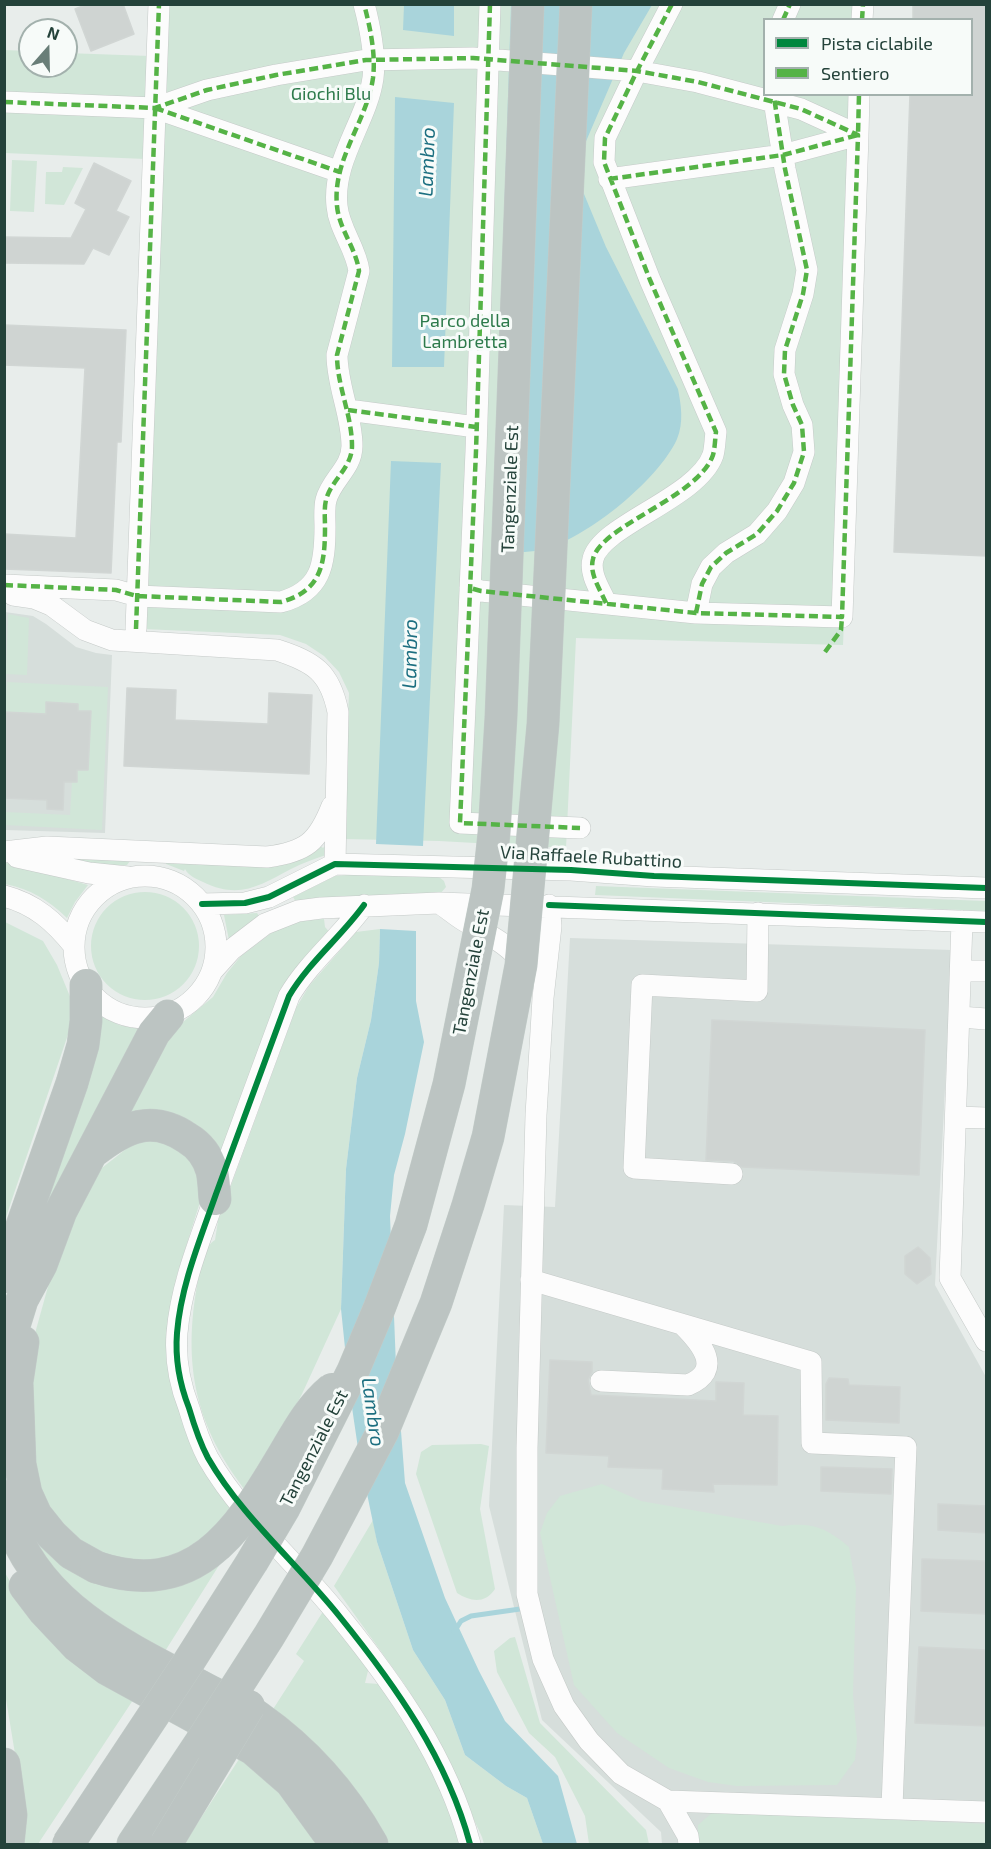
<!DOCTYPE html>
<html>
<head>
<meta charset="utf-8">
<style>
  body { margin:0 }
  #map { position:relative; width:991px; height:1849px; overflow:hidden; background:#e8edeb; font-family:"Exo 2",sans-serif }
  canvas { display:block }
  .frame { position:absolute; inset:0; border:6px solid #24423a; pointer-events:none }
  .legend { position:absolute; left:763px; top:18px; width:210px; height:78px; box-sizing:border-box; background:#f7fbf9; border:2px solid #a3b1ad; margin:0; padding:8px 10px; list-style:none; font-size:18px; color:#24423a }
  .legend li { display:flex; align-items:center; gap:12px; height:30px }
  .legend b { width:30px; border:2px solid #a3b1ad }
  .north { position:absolute; left:18px; top:18px; width:60px; height:60px; box-sizing:border-box; background:#f7fbf9; border:2px solid #a3b1ad; border-radius:50%; rotate:20deg; font-size:16px; font-weight:700; line-height:24px; text-align:center; color:#24423a }
  .north::after { content:''; display:block; margin:auto; width:21px; height:27px; background:#697e78; clip-path:polygon(50% 0,100% 100%,50% 72%,0 100%) }
</style>
</head>
<body>
<div id="map">
<canvas width="991" height="1849"></canvas>
<div class="frame"></div>
<ul class="legend">
<li><b style="height:8px;background:#00873e"></b>Pista ciclabile</li>
<li><b style="height:8px;background:#55b346"></b>Sentiero</li>
</ul>
<div class="north">N</div>
</div>
<script>
const context = document.querySelector('canvas').getContext('2d');
context.lineJoin = 'round';
function fill(path, color) { context.fillStyle = color; context.fill(path, 'evenodd'); }
function trace(path, color, width, dash) { context.strokeStyle = color; context.lineWidth = width; context.lineCap = dash ? 'butt' : 'round'; context.setLineDash(dash || []); context.stroke(path); }
function label(font, color, halo, rows, align = 'center') {
  context.font = font + ' "Exo 2",sans-serif'; context.lineWidth = 6; context.setLineDash([]); context.textBaseline = 'middle'; context.strokeStyle = halo; context.fillStyle = color; for (const [text, x, y, turn = 0] of rows) {
    context.save(); context.translate(x, y); context.rotate((+turn || 0) * Math.PI / 180); context.textAlign = isNaN(turn) ? turn : align; if (halo) context.strokeText(text, 0, 0); context.fillText(text, 0, 0); context.restore();
  }
}
const built = new Path2D(`
  M5,612L33,616L46,624L76,647L96,653L112,655L105,833L5,830Z
  M570,938L952,950L935,1285L986,1377V1844H662L661,1832L542,1720L489,1506L504,1205L555,1207Z`);
const green = new Path2D(`
  M153,5H870L869,19L764,20V94L866,95L843,645L576,638L566,848L439,841L343,839L349,693L339,672L324,656L306,644L280,635L143,629L145,159L5,153L4,50L30,51V66H66V53L150,56Z
  M12,160L37,161L34,212L10,211Z
  M63,167L83,168L64,205L45,204L46,172H62Z
  M8,614L29,618L27,675L6,674Z
  M7,682L108,687L102,830L5,825V812L70,815L72,782H77V770H88L91,712L78,711V704L47,702L46,714L5,712Z
  M332,838L326,855C314,859 303,863 291,869C260,885 240,900 203,882C196,879 188,875 185,869L184,871L166,864V861L318,844L323,848Z
  M55,851L129,860L130,861L127,865C100,867 79,862 55,851Z
  M5,863L15,864L88,885L75,902L67,918C48,900 31,889 5,884Z
  M360,874L439,877L444,881L446,887L440,894L335,897L296,902L293,897L335,876Z
  M596,886L986,901V911L595,895Z
  M91 946a54 54 0 1 1 108 0a54 54 0 1 1-108 0Z
  M257,913L260,917L229,940L224,915Z
  M324,919L325,927L332,935L314,954L220,1168L121,1121L171,1032L213,997L227,973L241,956L274,931L299,921Z
  M5,922L43,941L57,965L76,1011L5,1220Z
  M380,929L379,963L371,1020L357,1078L346,1169L341,1309L302,1394L249,1495C195,1427 182,1365 198,1280C201,1267 203,1247 215,1240L218,1221L296,1008L309,986L356,932Z
  M99,1015L119,1025L139,1029L26,1268Z
  M163,1138L196,1163L200,1202L177,1275L171,1314L170,1354L237,1512L203,1548L127,1567L64,1537L33,1483L27,1440L34,1337L59,1247L98,1171L135,1142Z
  M481,1444L489,1446L480,1509L495,1589C485,1604 471,1602 457,1593L416,1474L421,1452L432,1445Z
  M602,1484L641,1501L782,1526C813,1522 826,1528 849,1547L856,1587L853,1695L857,1739L855,1760L837,1785L737,1786L708,1782L669,1768L617,1733L574,1685L540,1533L547,1513L560,1496Z
  M373,1520L377,1542L413,1650L445,1700L465,1755L506,1786L527,1798L543,1844H484L482,1837L428,1722L403,1682L334,1586Z
  M31,1522L87,1574L223,1559L162,1656L118,1634L38,1554Z
  M4,1571L22,1602L137,1694L38,1844H22L18,1772L5,1693Z
  M324,1610L369,1667L365,1683L379,1684L433,1766L463,1844H378L268,1717L304,1661L296,1654Z
  M515,1637L540,1723L646,1830L649,1844H589L585,1816L555,1757L529,1733L497,1672L494,1651L510,1638Z
  M243,1753L273,1778L326,1844H184Z
  M713,1812L986,1824V1844H698V1825Z`);
const water = new Path2D(`
  M404,5H454V36L403,30Z
  M511,5H652L624,53L584,146V194L606,247L678,389C681,405 684,422 677,439C659,480 580,545 535,551C521,553 507,552 493,552Z
  M395,97L454,103L444,367H392Z
  M391,461L441,463L423,846L376,844Z
  M380,929L416,931V1001L424,1042L405,1134L394,1175L390,1216L396,1366L405,1483L445,1598L479,1671L505,1721L558,1776L577,1844H543L527,1798L506,1786L465,1755L445,1700L413,1650L377,1542L359,1455L349,1387L341,1309L346,1169L357,1078L371,1020L379,963Z`);
const stream = new Path2D(`
  M454,1632L461,1621L471,1616L520,1609`);
const building = new Path2D(`
  M88,4H123L134,34L91,51L75,9Z
  M913,4H987V556L894,552L910,94H972V20H913Z
  M94,163L131,181L116,211L129,217L109,255L93,248L84,264L4,263V237L71,238L86,209L75,203Z
  M4,325L126,330L121,442H117L111,573L4,569V534L76,538L85,368L4,365Z
  M127,688L176,690L175,720L268,724L269,693L312,695L309,774L124,766Z
  M46,702L78,704V711H91L88,770H77V782H64L63,810L47,809V800L4,798V712L46,714Z
  M712,1020L925,1030L919,1175L742,1167L733,1161L706,1160Z
  M918,1247L930,1258L931,1274L917,1284L905,1274V1256Z
  M550,1360L592,1362V1372L588,1380L591,1395L716,1401V1382L744,1383L743,1415L778,1416L777,1485L713,1484L714,1492L662,1489L663,1469L608,1467L609,1456L546,1453Z
  M829,1378L848,1379L849,1385L900,1387L899,1423L826,1420V1384Z
  M821,1467L892,1469L891,1494L821,1491Z
  M938,1504L987,1506V1533L938,1530Z
  M922,1559L987,1561V1614L921,1611Z
  M919,1647L987,1650V1726L915,1723Z`);
const minor = new Path2D(`
  M490,4L476,451L460,823L580,828
  M783,20L790,4
  M862,20L863,4
  M4,102L155,108L207,90L276,75L366,60L473,58L637,71L698,82L801,109L858,135L842,617L696,613L481,591L470,588
  M155,108L340,172
  M609,179L783,155L858,135L859,94
  M348,410L476,427
  M4,585L116,590L137,596L281,602C321,591 325,565 325,527C325,519 324,508 326,500C331,480 352,468 352,446C352,415 337,386 337,355L359,271C356,248 339,229 337,206C332,160 367,121 373,78C376,54 370,27 364,4
  M13,595L34,598L51,605L85,630L112,640L277,650C314,662 330,672 338,712L335,864
  M606,603C600,589 589,574 593,559C601,525 698,498 713,455C715,448 715,439 716,432L650,280L604,162L605,138L637,71L672,4
  M696,613L702,584L711,567L726,553L757,534L777,511L794,483L804,452L802,425L793,405L784,374L785,350L803,294L807,270L785,169L773,94
  M136,629L159,4
  M4,852L47,847L267,857C306,852 318,842 332,806
  M17,857L89,873L128,877
  M74 947a71 71 0 1 1 142 0a71 71 0 1 1-142 0Z
  M4,896C35,904 55,922 74,946
  M439,903C447,908 455,915 463,920C486,934 509,943 525,966
  M202,904L245,903L269,897L335,864L571,870L654,876L986,888
  M364,905C341,937 309,962 289,996C264,1062 240,1128 216,1194C200,1240 181,1285 177,1333C175,1358 180,1385 189,1408C194,1425 200,1443 208,1458C242,1517 297,1563 340,1617C395,1685 447,1758 470,1844
  M549,905L551,926L543,998L536,1115L527,1448V1594L543,1659L564,1706L589,1741L621,1774L668,1801
  M962,921L950,1278L986,1341
  M212,971L231,950L265,924L298,911L321,908L439,903L986,922
  M962,971H986
  M960,1017L986,1019
  M956,1117L986,1118
  M732,1174L634,1168L642,985L757,991L758,913
  M531,1280L811,1362L812,1443L906,1447L892,1807
  M601,1381L688,1385C724,1370 701,1343 683,1325
  M689,1844L688,1836L668,1801L986,1812`);
const highway = new Path2D(`
  M94,1151C125,1127 152,1114 187,1138C199,1145 208,1157 212,1171C214,1180 214,1190 215,1199
  M4,1277L72,1083L83,1045L86,1021V985
  M23,1342L17,1382L20,1464L26,1493L36,1515L52,1535L71,1553L96,1567
  M4,1365L9,1342L22,1300L41,1265L61,1211L154,1033L168,1016
  M4,1496C8,1507 10,1519 14,1531C45,1611 132,1650 202,1687C220,1697 241,1705 258,1717C305,1750 344,1794 372,1844
  M25,1586L44,1611L77,1646L107,1669L253,1749L291,1782L336,1844
  M4,1764L11,1815L8,1844
  M133,1844L201,1742`);
const highwayBridge = new Path2D(`
  M96,1567C193,1600 237,1533 281,1459C296,1434 309,1408 332,1389
  M201,1742L269,1636L317,1556L383,1431L436,1303L468,1205L488,1137L521,965L543,724L576,4
  M68,1844L188,1663L252,1562L284,1508L353,1371L379,1309L411,1225L449,1084L488,889L494,833L501,717L528,4
  M166,1844L249,1706`);
const quiet = new Path2D(`
  M490,4L476,451L460,823L580,828
  M783,20L790,4
  M862,20L863,4
  M4,102L155,108L207,90L276,75L366,60L473,58L637,71L698,82L801,109L858,135L842,617L696,613L481,591L470,588
  M155,108L340,172
  M609,179L783,155L858,135L859,94
  M348,410L476,427
  M4,585L116,590L137,596L281,602C321,591 325,565 325,527C325,519 324,508 326,500C331,480 352,468 352,446C352,415 337,386 337,355L359,271C356,248 339,229 337,206C332,160 367,121 373,78C376,54 370,27 364,4
  M606,603C600,589 589,574 593,559C601,525 698,498 713,455C715,448 715,439 716,432L650,280L604,162L605,138L637,71L672,4
  M696,613L702,584L711,567L726,553L757,534L777,511L794,483L804,452L802,425L793,405L784,374L785,350L803,294L807,270L785,169L774,97
  M136,629L159,4
  M825,652L841,630L842,617`);
const cycleway = new Path2D(`
  M202,904L245,903L269,897L335,864L571,870L654,876L986,888
  M364,905C341,937 309,962 289,996C264,1062 240,1128 216,1194C200,1240 181,1285 177,1333C175,1358 180,1385 189,1408C194,1425 200,1443 208,1458C242,1517 297,1563 340,1617C395,1685 447,1758 470,1844
  M549,905L986,922`);
const parkNames = [
  ["Giochi Blu",331,94],
  ["Parco della",465,321],
  ["Lambretta",465,342]
];
const streetNames = [
  ["Tangenziale Est",510,489,-88],
  ["Via Raffaele Rubattino",591,857,3],
  ["Tangenziale Est",471,972,-79],
  ["Tangenziale Est",314,1448,-63]
];
const waterNames = [
  ["Lambro",427,162,-88],
  ["Lambro",410,654,-89],
  ["Lambro",373,1412,82]
];
fill(built, '#d6dedb');
fill(green, '#d1e6d8');
fill(water, '#a9d4db');
trace(stream, '#a9d4db', 5);
fill(building, '#cfd4d2');
trace(building, '#d1d6d4', 1.5);
trace(minor, '#c5cac8', 22);
trace(highway, '#c3ccc9', 33);
trace(minor, '#fcfcfc', 21);
trace(highway, '#bcc4c2', 32);
trace(highwayBridge, '#c3ccc9', 33, []);
trace(highwayBridge, '#bcc4c2', 32);
trace(quiet, '#55b346', 4.5, [9, 4.5]);
trace(cycleway, '#00873e', 6);
label('18px', '#2d7a4b', '#f7fbf9', parkNames);
label('18px', '#24423a', '#f7fbf9', streetNames);
label('italic 20px', '#1c6f80', '#f7fbf9', waterNames);
</script>
</body>
</html>
